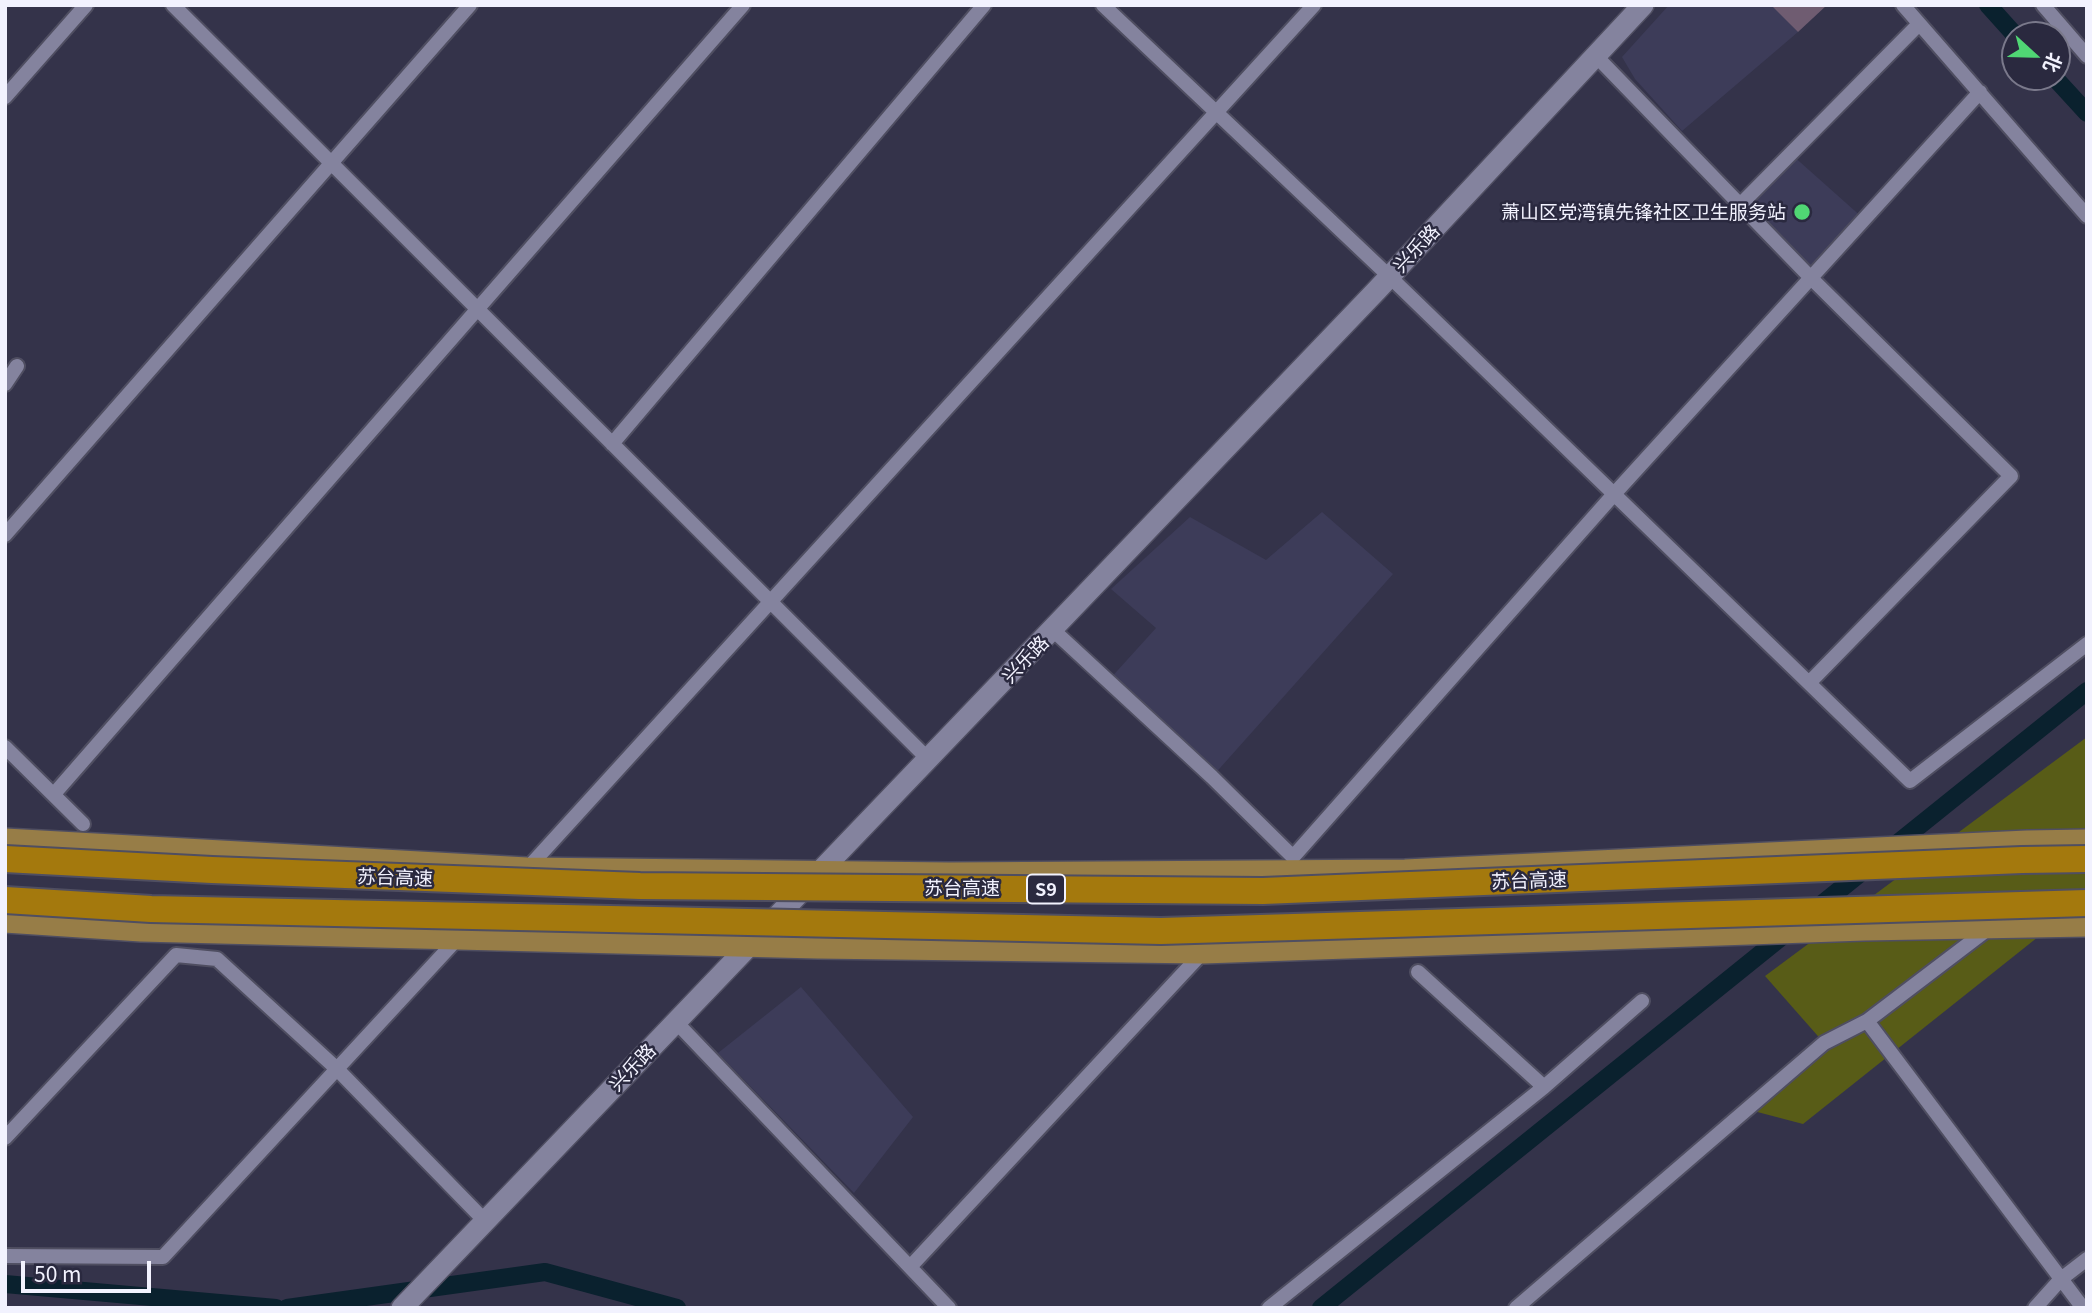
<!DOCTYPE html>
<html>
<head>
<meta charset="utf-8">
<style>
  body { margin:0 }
  #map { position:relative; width:2092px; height:1313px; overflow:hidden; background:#34334a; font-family:Georgia,"Noto Sans SC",serif }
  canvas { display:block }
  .frame { position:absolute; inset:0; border:7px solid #f2f2fe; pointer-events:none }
  .north { position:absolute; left:2001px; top:21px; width:70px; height:70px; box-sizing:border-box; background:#2a293f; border:2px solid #7a798b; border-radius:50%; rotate:112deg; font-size:19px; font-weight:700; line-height:28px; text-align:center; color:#f2f2fe }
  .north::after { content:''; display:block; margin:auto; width:24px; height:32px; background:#50d674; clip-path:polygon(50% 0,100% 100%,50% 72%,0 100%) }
  .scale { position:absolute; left:21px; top:1261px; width:130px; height:32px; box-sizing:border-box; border:4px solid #f2f2fe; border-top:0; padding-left:9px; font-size:21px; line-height:24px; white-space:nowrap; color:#f2f2fe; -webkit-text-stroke:5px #2a293f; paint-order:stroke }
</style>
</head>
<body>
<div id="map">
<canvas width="2092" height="1313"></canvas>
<div class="frame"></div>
<div class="north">北</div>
<div class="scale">50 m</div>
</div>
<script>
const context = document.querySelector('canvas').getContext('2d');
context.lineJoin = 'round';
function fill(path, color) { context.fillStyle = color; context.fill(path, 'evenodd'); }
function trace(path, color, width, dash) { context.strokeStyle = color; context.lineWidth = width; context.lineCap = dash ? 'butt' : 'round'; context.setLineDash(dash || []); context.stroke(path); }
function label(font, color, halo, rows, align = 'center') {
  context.font = font + ' Georgia,"Noto Sans SC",serif'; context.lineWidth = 5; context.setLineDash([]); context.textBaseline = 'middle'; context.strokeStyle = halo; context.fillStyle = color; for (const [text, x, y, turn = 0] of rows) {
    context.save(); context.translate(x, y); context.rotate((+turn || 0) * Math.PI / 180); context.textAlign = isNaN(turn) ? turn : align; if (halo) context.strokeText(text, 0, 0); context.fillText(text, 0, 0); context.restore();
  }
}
const built = new Path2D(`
  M1669,5H1773L1798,32L1682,131L1635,79L1622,57Z
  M1791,154L1864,219L1811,278L1740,205Z
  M1322,512L1393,574L1212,777L1108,681L1156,628L1111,589L1190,517L1266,560Z
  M801,987L913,1117L854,1193L718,1053Z`);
const green = new Path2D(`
  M2087,737V898L1803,1124L1746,1109L1824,1043L1765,976Z`);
const canal = new Path2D(`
  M1988,5L2015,35
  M2054,77L2087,113
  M1812,912L2087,691
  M5,1284L276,1308
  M287,1308L545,1272L677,1308
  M1321,1308L1790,930`);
const building = new Path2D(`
  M1771,5H1827L1798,32Z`);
const street = new Path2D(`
  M173,5L929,760
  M1103,5L1390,277L1910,781L2087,644
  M1903,5L2087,216
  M2043,5L2087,56
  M1596,56L1811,278L2011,476L1809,683
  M5,97L86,5
  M1740,205L1919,24
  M5,384L17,366
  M612,444L984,5
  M5,535L470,5
  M1053,630L1212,777L1293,857L1615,493L1980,92
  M5,747L83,824
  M54,794L743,5
  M527,869L1314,5
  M1418,972L1544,1087
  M1867,1021L2083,1308
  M676,1022L949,1308
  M5,1138L176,955L217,959L337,1069L485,1221
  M5,1256L163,1257L458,938
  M910,1267L1203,952
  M1269,1308L1544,1087L1642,1001
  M1516,1308L1824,1043L1867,1021L1988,929
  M2035,1308L2061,1279L2087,1259`);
const secondary = new Path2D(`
  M402,1308L1377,290L1643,5`);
const primary = new Path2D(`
  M5,840L527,869L949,874L1405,871L2027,842L2087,841
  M5,921L141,930L458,938L817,947L1203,952L1864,929L2087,925`);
const highwayBridge = new Path2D(`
  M5,859L212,870L640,886L1263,891L2022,860L2087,859
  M5,900L151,909L1161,931L2087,903`);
const markers = [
  [1802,212,9,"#50d674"]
];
const shields = [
  [1046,889,38]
];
const shieldNames = [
  ["S9",1046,889]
];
const poiNames = [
  ["萧山区党湾镇先锋社区卫生服务站",1786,212]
];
const streetNames = [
  ["兴乐路",1416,248,-47],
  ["兴乐路",1025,659,-46],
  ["苏台高速",395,877,2],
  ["苏台高速",1529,880,-2],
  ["苏台高速",962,888],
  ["兴乐路",632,1067,-46]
];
fill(built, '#3d3c59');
fill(green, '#585c17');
trace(canal, '#0a212e', 18);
fill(building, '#6f5c71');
trace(street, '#4f4e61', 18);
trace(secondary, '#4f4e61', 24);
trace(primary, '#4f4e61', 26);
trace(street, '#84839e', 14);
trace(secondary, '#84839e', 21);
trace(primary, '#977d47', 23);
trace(highwayBridge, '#4f4e61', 30, []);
trace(highwayBridge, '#a4790d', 26);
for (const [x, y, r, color] of markers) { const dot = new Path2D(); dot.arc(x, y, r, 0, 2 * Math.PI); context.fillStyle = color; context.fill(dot); trace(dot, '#2a293f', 2.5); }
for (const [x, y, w] of shields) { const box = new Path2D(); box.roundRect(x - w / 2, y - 14.5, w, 29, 5); context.fillStyle = '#2a293f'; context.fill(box); trace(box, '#f2f2fe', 2); }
label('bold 18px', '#f2f2fe', null, shieldNames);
label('19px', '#f2f2fe', '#2a293f', poiNames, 'right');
label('19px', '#f2f2fe', '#2a293f', streetNames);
</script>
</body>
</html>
